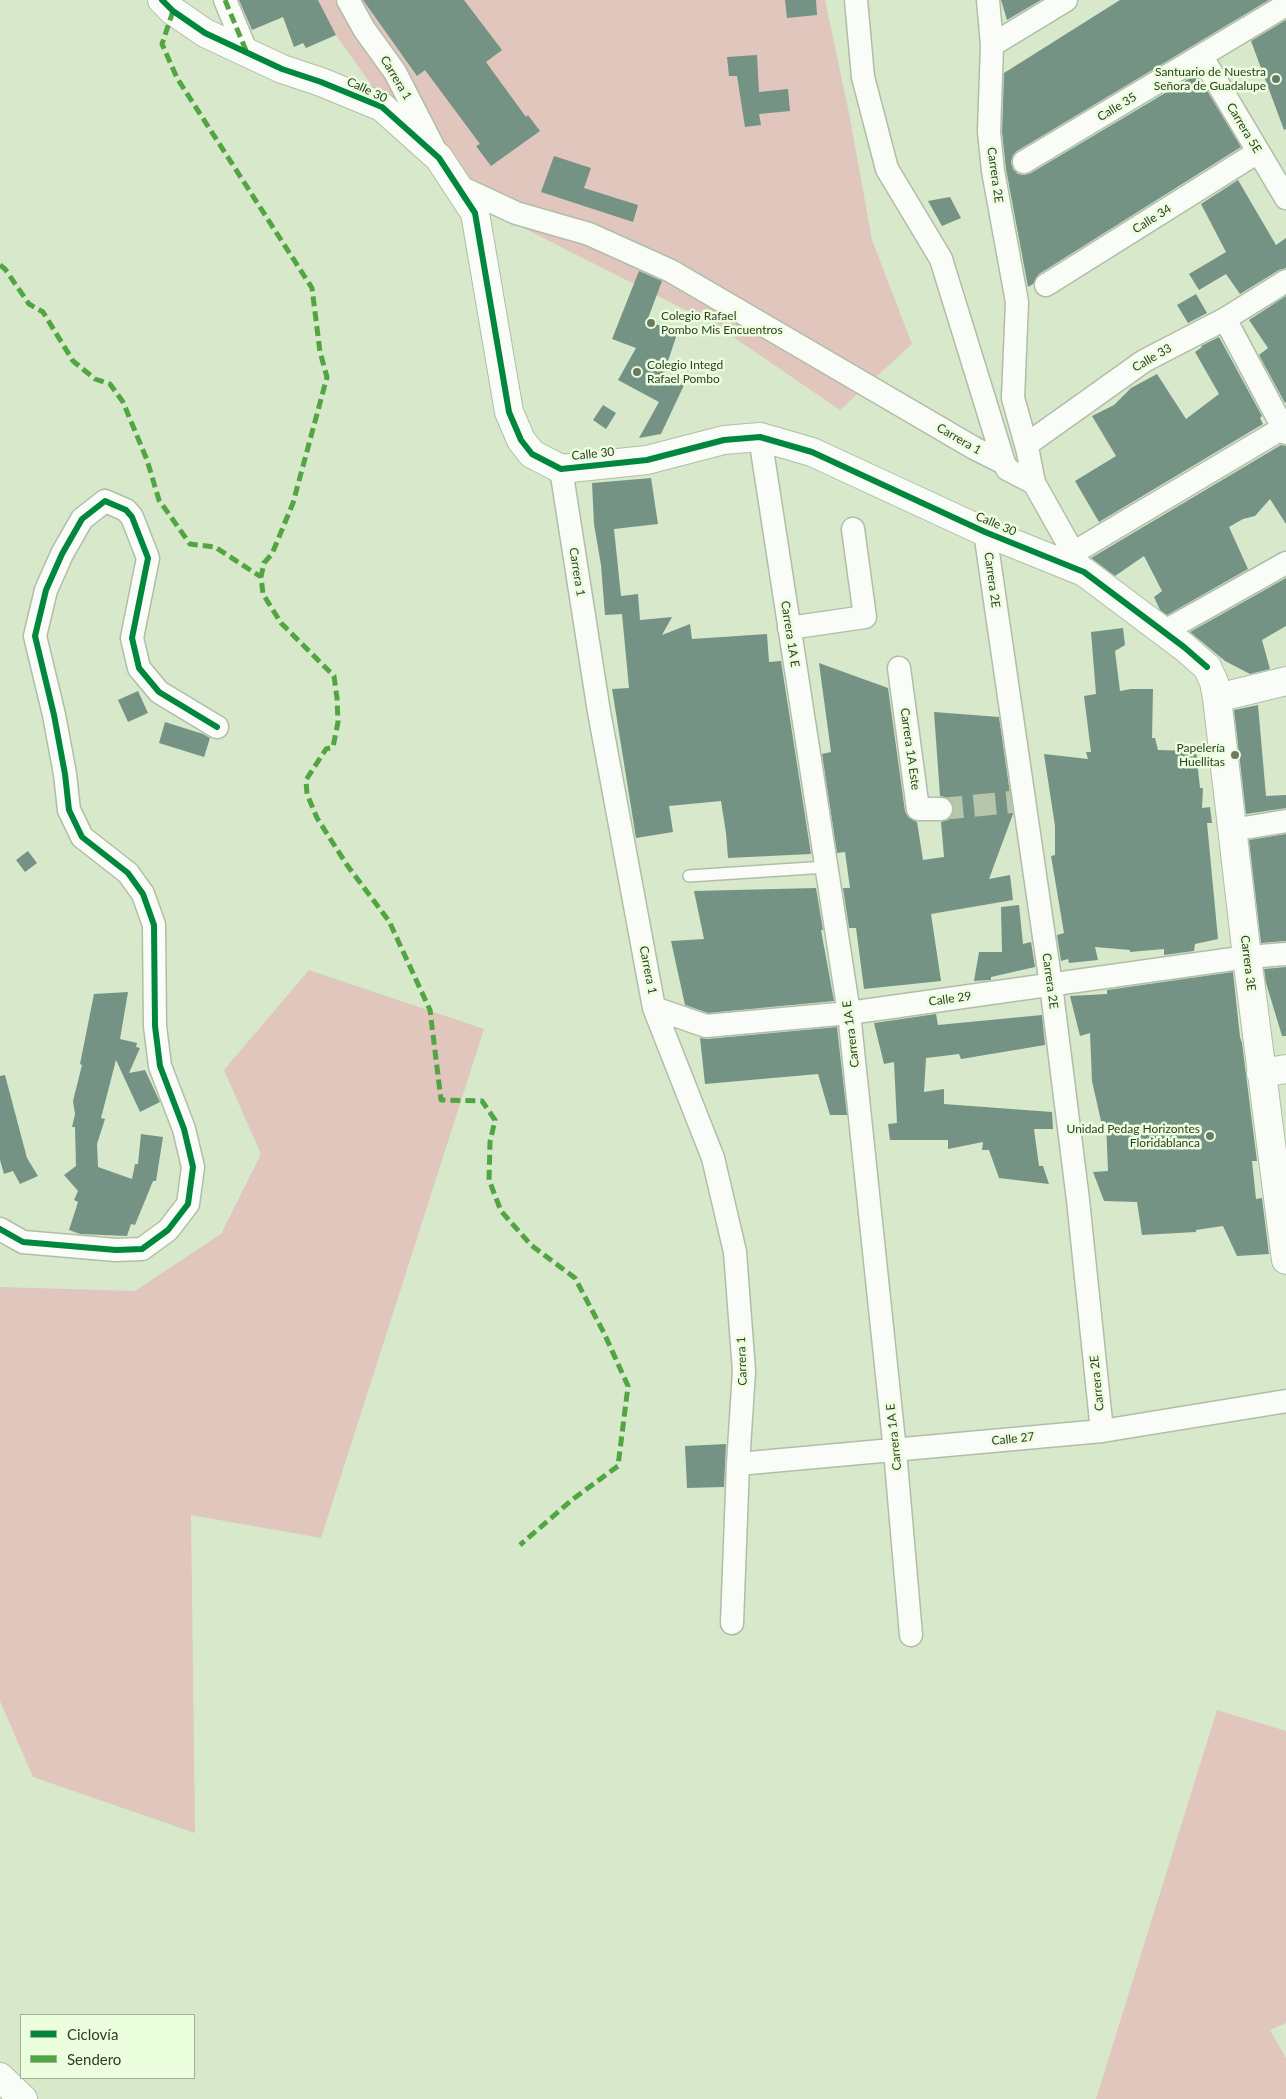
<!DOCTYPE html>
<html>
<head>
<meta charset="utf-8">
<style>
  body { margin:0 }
  #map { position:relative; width:1286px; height:2099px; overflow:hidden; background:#d7e8cb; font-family:Lato,sans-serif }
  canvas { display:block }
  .legend { position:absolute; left:20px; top:2014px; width:175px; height:65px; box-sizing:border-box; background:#ebfedd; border:1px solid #a1b194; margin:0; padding:6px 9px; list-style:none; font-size:15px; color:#313d27 }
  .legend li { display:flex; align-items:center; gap:10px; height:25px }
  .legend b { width:25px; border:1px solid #a1b194 }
</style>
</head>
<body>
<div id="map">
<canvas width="1286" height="2099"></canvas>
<ul class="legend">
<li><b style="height:6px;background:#00873e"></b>Ciclovía</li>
<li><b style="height:6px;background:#52a642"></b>Sendero</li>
</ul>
</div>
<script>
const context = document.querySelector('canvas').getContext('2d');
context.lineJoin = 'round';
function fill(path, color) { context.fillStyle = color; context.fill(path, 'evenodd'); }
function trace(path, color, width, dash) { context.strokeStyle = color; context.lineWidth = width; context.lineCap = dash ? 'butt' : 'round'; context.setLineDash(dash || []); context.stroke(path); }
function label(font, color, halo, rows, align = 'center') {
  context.font = font + ' Lato,sans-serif'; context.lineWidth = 5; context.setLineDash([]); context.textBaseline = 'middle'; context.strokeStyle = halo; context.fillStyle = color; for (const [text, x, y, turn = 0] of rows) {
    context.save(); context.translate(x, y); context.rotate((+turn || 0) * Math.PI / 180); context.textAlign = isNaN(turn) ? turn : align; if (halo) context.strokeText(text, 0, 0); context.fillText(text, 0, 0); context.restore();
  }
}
const green = new Path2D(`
  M318,0H825L849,113L872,240L912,344L840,410L717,326L504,218L387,107L336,35Z
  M309,970L484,1029L321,1538L191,1515L195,1833L33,1777L0,1701V1287L135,1291L221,1234L261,1154L224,1070Z
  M1217,1710L1286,1731V2023L1270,2030L1286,2058V2099H1096Z`);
const building = new Path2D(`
  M239,0H318L336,35L306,48L303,43L294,47L283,17L252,30Z
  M363,0H464L502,50L486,62L526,117L528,115L540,131L491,166L476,146L480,144L425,70L417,76Z
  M785,0H816L817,15L787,18Z
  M1001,0H1041L1007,20Z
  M1120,0H1269L1017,151L1013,155L1011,162L1013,169L1018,174L1024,175L1031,173L1197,74L1241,147L1039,274L1033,284L1028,287L1006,169L1002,132L1004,73Z
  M1286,20V129L1284,130L1251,41Z
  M757,55L759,92L788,89L790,111L759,114L761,125L745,127L737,76H729L727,57Z
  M554,156L591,168L584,188L638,205L633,222L541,192Z
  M1238,180L1276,245L1286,238V268L1279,270L1240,294L1226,274L1199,290L1189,274L1226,252L1201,204Z
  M950,197L961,218L942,226L928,201Z
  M639,271L662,281L647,321L664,327L663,330L677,334L664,373L685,383L661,434L639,438L659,402L618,380L636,348L612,339Z
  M1196,294L1207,313L1188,323L1177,305Z
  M1286,296V402L1285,403L1259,355L1268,348L1249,320Z
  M1219,337L1262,416L1260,418L1263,424L1099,522L1075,481L1116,456L1092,416L1114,405L1131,388L1157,374L1186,419L1219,394L1195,352L1202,347L1201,346Z
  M603,405L616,413L606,429L593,420Z
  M1281,445L1286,446V524L1270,499L1255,516L1243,519L1229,527L1248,569L1167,615L1160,610L1154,597L1162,591L1144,556L1115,576L1091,558Z
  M651,478L658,524L614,529L621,596L638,594L640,620L672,617L662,635L690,624L692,639L767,634L769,662L781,661L811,854L728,858L726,833L721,801L669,806L673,832L636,838L612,689L629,688L622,614L605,615L601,565L594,524L592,483Z
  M1286,578V626L1262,640L1270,669L1250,674L1225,661L1190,632Z
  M1123,628L1125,645L1115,651L1120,691L1131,689H1153L1152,738H1155L1158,750L1196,751L1200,788H1203L1202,808L1210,807L1212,823H1207L1218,939L1195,944L1194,951L1164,955V949L1130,952V950L1095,947L1098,960L1069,963L1068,959L1061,961L1057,935L1064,933L1051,856L1055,855V826L1044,754L1088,759L1086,752H1091L1084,696L1096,694L1091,632Z
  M819,663L888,688L905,811L908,817L917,822L923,860L944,857L941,822L948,820L953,815L954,809L953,803L948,798L940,796L934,712L999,717L1013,814L989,879L1010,875L1013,900L931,914L941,981L864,989L856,928H849L843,888H850L845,852L837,853L822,754L831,752Z
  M138,691L148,713L128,722L118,700Z
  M1258,705L1266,796L1286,795V808L1246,814L1234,710Z
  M165,722L203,734L210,738L204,757L159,743Z
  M1286,834V941L1261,943L1249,840Z
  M28,851L37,863L25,872L16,860Z
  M816,888L823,930H821L834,1001L708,1013L685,1005L671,941L704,939L694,891Z
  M1019,905L1023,944L1031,942L1035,967L991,977V980L974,981L979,952H1002L1001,907Z
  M1286,967V1036H1282L1266,983L1264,969Z
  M1233,972L1240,1037L1242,1043L1257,1161H1252L1256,1199L1262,1198L1269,1254L1237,1256L1223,1226L1196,1230V1232L1142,1235L1137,1202L1104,1201L1093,1172L1108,1171L1106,1122L1101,1121L1092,1081L1090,1033L1080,1036L1070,996L1107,994V990Z
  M128,992L120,1039L137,1043L136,1047L140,1048L129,1073L145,1070L160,1102L140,1112L116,1060L101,1118L105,1119L97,1144L98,1167L132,1179L135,1164H138L141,1134L163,1137L156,1181H153L135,1225L131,1224L127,1236L80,1234L69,1230L78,1202L74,1200L78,1191L64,1175L76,1166L75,1127H72L75,1114L73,1101L82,1065L80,1064L94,994Z
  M936,1014L938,1025L1042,1015L1045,1045L961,1059L959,1054L926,1058L924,1092L944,1089V1104L1052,1112L1053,1129H1034L1039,1166H1043L1049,1184L999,1178L989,1150H982L983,1142L948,1149V1140H890L888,1124L897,1123L894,1062L884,1064L874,1023Z
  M837,1027L847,1115H830L818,1074L705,1084L700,1038L707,1039Z
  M5,1075L27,1158L38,1176L20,1184L13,1171L4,1174L0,1160V1076Z
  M726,1444L724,1487L687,1488L685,1446Z`);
const minorTunnel = new Path2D(`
  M941,809L1012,802`);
const service = new Path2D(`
  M689,876L826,867`);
const minor = new Path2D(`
  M225,0L247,53
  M348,0L364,29L395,72L435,150
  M856,0L863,77L887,169L941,259L1004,463
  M988,0L992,45L989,132L993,171L1017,302L1013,398L1028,452L1034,483L1084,572
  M992,45L1066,0
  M1202,57L1286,198
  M1024,162L1286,5
  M454,184L516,213L589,234L671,271L974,448L1004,463L1007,469L1034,483
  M1046,285L1258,152
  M1225,319L1286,433
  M760,437L849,1013L895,1451L911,1635
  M1026,445L1144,361L1225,319L1286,281
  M561,469L599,712L654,1008L713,1158L735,1252L744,1371L738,1464L732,1623
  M985,532L1051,985L1078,1200L1102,1431
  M1073,553L1283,428
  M789,628L865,617L853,529
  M1163,632L1286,563
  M899,668L918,809H941
  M1232,830L1286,821
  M654,1008L706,1026L849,1013L1247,957L1286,954
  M0,1229L23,1242L116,1250L142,1249L168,1230L188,1204L193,1167L184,1129L160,1066L155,1026L154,925L143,894L128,873L82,837L69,810L65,774L54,715L35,636L46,590L62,554L82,519L105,501L126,510L132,517L148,558L132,638L139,668L159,692L217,727
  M738,1464L1102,1431L1286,1401`);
const tertiary = new Path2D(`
  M162,0L173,11L205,33L282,69L321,82L382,107L439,158L475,213L509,412L521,440L532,454L561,469L647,460L724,440L760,437L812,452L985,532L1084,572L1184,647L1207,667
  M0,2077L23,2099`);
const secondary = new Path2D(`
  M1207,667L1214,682L1217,698L1247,957L1286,1260
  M1217,698L1286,681
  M1261,1073L1286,1069`);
const quiet = new Path2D(`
  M225,0L247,53
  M173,11L162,44L177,78L312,288L320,352L327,377L293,503L272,554L264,563L261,577L263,594L281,623L334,676L337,698L338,722L333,747L326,749L306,780L307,794L317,818L347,865L389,921L430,1010L441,1100L482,1101L495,1120L490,1142L489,1180L501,1211L531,1245L575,1278L604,1333L628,1386L618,1466L573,1499L520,1545
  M0,265L5,269L29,304L43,312L73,361L95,379L110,384L123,402L147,460L159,500L190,544L215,547L261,577`);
const cycleway = new Path2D(`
  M162,0L173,11L205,33L282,69L321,82L382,107L439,158L475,213L509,412L521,440L532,454L561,469L647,460L724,440L760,437L812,452L985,532L1084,572L1184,647L1207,667
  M0,1229L23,1242L116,1250L142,1249L168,1230L188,1204L193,1167L184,1129L160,1066L155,1026L154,925L143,894L128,873L82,837L69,810L65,774L54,715L35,636L46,590L62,554L82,519L105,501L126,510L132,517L148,558L132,638L139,668L159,692L217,727`);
const markers = [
  [1276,79,5,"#6b7960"],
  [651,323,5,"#6b7960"],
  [637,372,5,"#6b7960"],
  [1235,755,5,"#6b7960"],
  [1210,1136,5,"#6b7960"]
];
const poiNames = [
  ["Santuario de Nuestra",1266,72],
  ["Señora de Guadalupe",1266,86],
  ["Colegio Rafael",661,316,"left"],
  ["Pombo Mis Encuentros",661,330,"left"],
  ["Colegio Integd",647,365,"left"],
  ["Rafael Pombo",647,379,"left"],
  ["Papelería",1225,748],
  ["Huellitas",1225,762],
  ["Unidad Pedag Horizontes",1200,1129],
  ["Floridablanca",1200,1143]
];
const streetNames = [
  ["Carrera 1",396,78,59],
  ["Calle 30",367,90,25],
  ["Calle 35",1117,107,-31],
  ["Carrera 5E",1244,128,59],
  ["Carrera 2E",995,175,82],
  ["Calle 34",1152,219,-32],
  ["Calle 33",1152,358,-30],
  ["Carrera 1",959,439,30],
  ["Calle 30",593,454,-6],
  ["Calle 30",996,524,23],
  ["Carrera 1",577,572,81],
  ["Carrera 2E",992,580,82],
  ["Carrera 1A E",790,634,81],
  ["Carrera 1A Este",910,749,82],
  ["Carrera 3E",1248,963,83],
  ["Carrera 1",648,970,79],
  ["Carrera 2E",1050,981,82],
  ["Calle 29",950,999,-8],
  ["Carrera 1A E",851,1034,-97],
  ["Carrera 1",742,1361,-92],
  ["Carrera 2E",1097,1383,-96],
  ["Carrera 1A E",894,1437,-96],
  ["Calle 27",1013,1439,-6]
];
fill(green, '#e0c6bd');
fill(building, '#759385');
trace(minorTunnel, '#b6c6aa', 22, [22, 11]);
trace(service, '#b0bea7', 14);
trace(minor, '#b0bea7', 25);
trace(tertiary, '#b0bea7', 30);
trace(secondary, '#b0bea7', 30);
trace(service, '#f9fcf7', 11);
trace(minor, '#f9fcf7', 22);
trace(tertiary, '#f9fcf7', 28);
trace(secondary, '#f9fcf7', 28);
trace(quiet, '#52a642', 5, [10, 5]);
trace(cycleway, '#00873e', 6);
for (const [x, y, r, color] of markers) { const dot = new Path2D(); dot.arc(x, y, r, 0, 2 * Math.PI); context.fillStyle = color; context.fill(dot); trace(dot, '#ebfedd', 2); }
label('12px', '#313d27', '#ebfedd', poiNames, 'right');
label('12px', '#313d27', '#ebfedd', streetNames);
</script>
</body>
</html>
